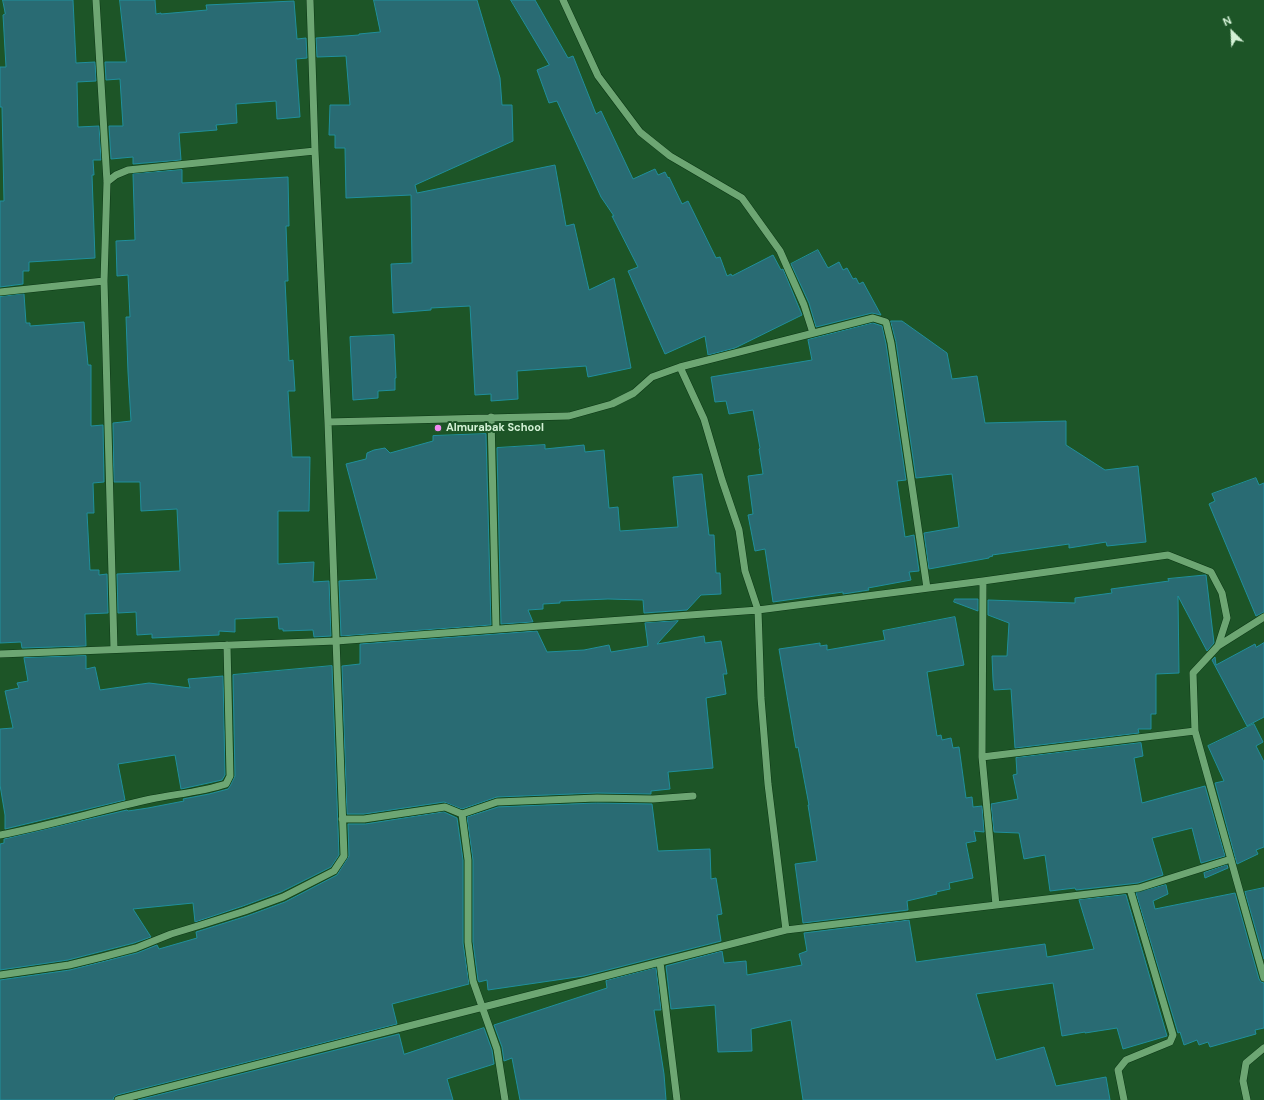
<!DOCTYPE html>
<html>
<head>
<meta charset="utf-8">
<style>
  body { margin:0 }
  #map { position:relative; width:1264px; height:1100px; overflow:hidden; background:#1d5527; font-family:"DM Sans",sans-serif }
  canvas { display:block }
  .north { position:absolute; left:1212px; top:12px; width:40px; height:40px; -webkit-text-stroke:3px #1d5527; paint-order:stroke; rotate:336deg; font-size:11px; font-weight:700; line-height:16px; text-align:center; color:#d4f2d6 }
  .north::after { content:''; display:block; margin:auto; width:14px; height:18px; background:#d4f2d6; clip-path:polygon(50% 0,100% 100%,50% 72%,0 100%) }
</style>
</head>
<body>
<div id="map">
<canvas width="1264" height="1100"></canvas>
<div class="north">N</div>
</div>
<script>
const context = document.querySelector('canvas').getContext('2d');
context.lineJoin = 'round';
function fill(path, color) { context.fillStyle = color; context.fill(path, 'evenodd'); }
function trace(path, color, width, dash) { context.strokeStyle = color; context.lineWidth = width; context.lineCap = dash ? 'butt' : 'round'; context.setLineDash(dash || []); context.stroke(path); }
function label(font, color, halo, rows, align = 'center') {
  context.font = font + ' "DM Sans",sans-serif'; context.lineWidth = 4; context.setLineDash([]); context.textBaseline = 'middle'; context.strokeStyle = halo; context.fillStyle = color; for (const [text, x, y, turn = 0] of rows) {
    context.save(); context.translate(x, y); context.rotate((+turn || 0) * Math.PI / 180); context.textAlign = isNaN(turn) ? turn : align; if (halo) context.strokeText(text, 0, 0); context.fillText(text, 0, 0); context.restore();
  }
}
const building = new Path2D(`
  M3,0H73L76,63L95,62L96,81L77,82L78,127L99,126L101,160H93L94,175H92L95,258L29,262V271H23V284L0,287V201H4L2,107H0V67H6L3,15L5,14Z
  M120,0H155L156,14L161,13V14L207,10L206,5L294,1L297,39L306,38L307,58L296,59L300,117L277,119L276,101L236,104L237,123L216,125L217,130L179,133L181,160L133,164V157L111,159L109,126H123L120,79L106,80L105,62H126Z
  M374,0H477L500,78L502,105H512L513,141L415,185L417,193L555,165L566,226L574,224L589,290L614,278L631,368L588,377L586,366L517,371L518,399L491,401V394L475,395L470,306L431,308V310L393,313L391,264L412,263L411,195L346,198L345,148H335V135H329L330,105H350L346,56L317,57L316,38L359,35V34L380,32Z
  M511,0H535L568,58L573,56L596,114L601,111L633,179L655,169L658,175L665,172L668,178L669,177L682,204L688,201L716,258L720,257L727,276L731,274L732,276L773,255L781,270L783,269L802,315L735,348L708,355L705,336L665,354L628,271L638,267L612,216H614L601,197L557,101L549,103L537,70L549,65Z
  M182,170V183L288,177L289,226H286L288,281H285L289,361L293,360L295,391H288L292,457H310L309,511H278V564L314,562L313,582L329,581L331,636L314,637L313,630L283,631V629H279L278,617L235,619V632L219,631V635L152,638V634L137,635L136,612L118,613L117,574L180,571L177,509L141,511L140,482H114L113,423L131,421L128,372L126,317H130L128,275L117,276L116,241L135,240L133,174Z
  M818,250L828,268L839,262L843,270L847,268L853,279L856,278L859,284L863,282L881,315L872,313L816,327L809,303L791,264Z
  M24,294L26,323H30V326L84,322L88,365H91V426L103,425L104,482L93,483L94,513H87L90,570H99V575L107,574L108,613L85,614L86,646L22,648L21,642L0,643V297Z
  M891,321H902L947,353L952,379L977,376L985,423L1066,421V445L1105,470L1138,466L1146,542L1107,546L1106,542L1069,548V544L992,555L993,556L989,557V558L929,569L924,533L959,527L952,474L916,478L896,342Z
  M873,323L882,326L886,344L906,480L897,481L905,537L914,535L919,571L909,572L911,580L868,588L869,590L843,594V592L773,602L765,549L755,551L748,515L753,514L748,476L763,474L759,449L760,448L753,410L729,414L726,401L715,402L711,377L812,360L808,340Z
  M394,335L396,378H395V390L378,391V398L353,400L350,337Z
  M486,434L491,625L341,636L339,581L377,579L346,464L366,459L367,453L374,450L385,448L390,453L433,441V436Z
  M545,445V449L584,445L585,452L604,450L609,508L618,507L620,531L678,527L673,477L702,474L709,535H714L716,573H720L721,594L701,595L687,610L644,613L643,600L608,599L560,601V603L543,604V609L528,610L533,622L501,624L497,448Z
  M1256,478L1259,485L1264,483V612L1256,616L1209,504L1215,501L1212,494Z
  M1205,575H1206L1214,643L1207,651L1178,596L1179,673L1156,674V714H1151V729H1138L1139,733L1015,748L1011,689L994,690L993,680L992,656H1007L1009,623L988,615V600L1075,603V598L1112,593L1111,589L1169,581L1168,579Z
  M955,599H978V611L954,602Z
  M955,617L964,665L927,672L937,736L941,735L942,740L951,738L953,748L959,747L966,798L972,797L973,807L982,806L984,832L974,831L976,841L966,843L973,878L949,883L950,889L936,892L937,894L907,901L908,910L803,923L795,864L817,861L808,805H809L798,747L796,748L779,649L820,643V646L827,645V650L885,640L883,631Z
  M678,621L657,644L704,636L705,643L721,641L727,674H723L726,694L706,698L713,768L668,772L670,789L651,791V794L597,793L497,797L462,809L444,802L364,814H347L342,666L360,664V644L537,631L547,652L584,650L609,645L611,652L648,646L645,623Z
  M1264,643V717L1247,726L1212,660L1215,657L1216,665L1255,644L1256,647Z
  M86,656V669L95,667L100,690L149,683L190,688L188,679L223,676L225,775L222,780L181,789L175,755L118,764L125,800L5,829V815L0,785V729L13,728L5,691L19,688L17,683L28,681L24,658Z
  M332,666L339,855L331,867L281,892L243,906L195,922L193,903L133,909L151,937L134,943L68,960L0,970V844L4,843V839L127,810L128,811L148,808L184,801L183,799L209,794L228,789L230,786L235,776L233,675Z
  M1254,724L1263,742L1256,746L1264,762V847L1256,850L1258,854L1237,864L1215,783L1224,781L1208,746Z
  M1141,743L1143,756L1134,758L1142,803L1205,786L1225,856L1201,863L1192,828L1152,838L1163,875L1138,883L1076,890L1075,888L1050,891L1045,855L1024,859L1019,833L994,832L991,804L1018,799L1013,775L1017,774L1016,758Z
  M597,803L652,804L658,851L710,849L711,879L716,878L722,914L717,915L721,941L584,976L488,990L487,980L479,982L478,980L473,942V860L467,817L498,807Z
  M444,812L457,818L463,860V943L469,984L392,1004L397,1024L117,1095L114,1097L113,1100H0V980L70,970L137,953L157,945L159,949L197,938L196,932L247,916L285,902L337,875L349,856L348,824H365Z
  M1227,865L1228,868L1205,878L1204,873Z
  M1166,885L1168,894L1153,901L1155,909L1235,893L1259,979L1261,982L1264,983V1028L1255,1030L1256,1034L1210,1047L1208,1042L1199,1045L1197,1040L1184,1045L1180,1032L1178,1033L1136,893Z
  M1264,888V959L1245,892Z
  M1126,895L1167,1036L1123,1049L1117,1028L1085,1033V1032L1062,1036L1053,983L976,994L996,1060L1044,1047L1056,1086L1106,1077L1110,1100H803L791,1020L751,1029L752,1051L718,1052L715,1005L671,1009L666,966L722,951L724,963L746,961L747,975L802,965L799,954L807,951L804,933L909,920L916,962L1045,944L1047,957L1094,949L1079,900Z
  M656,968L661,1010H654L664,1074L666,1100H520L512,1058L504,1061L502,1047L494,1025L607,988L606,981Z
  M484,1028L492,1050L494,1064L447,1079L453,1100H138L399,1034L404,1054Z`);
const minor = new Path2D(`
  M96,0L107,182L104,281L114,649
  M563,0L598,76L640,132L670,156L742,198L780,251L804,305L813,333
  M107,182L116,175L128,170L315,151
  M0,292L104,281
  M680,367L704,419L722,480L739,530L745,571L758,610L761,698L768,784L786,930
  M491,417L496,629
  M328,422L569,416L612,404L634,393L652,377L680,367L873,318L886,322L891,343L927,588
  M983,581L982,757L996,905
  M1264,617L1218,646L1193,673L1195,731L1264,978
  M0,654L336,641L758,610L983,581L1168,555L1211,572L1222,593L1227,618L1218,646
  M982,757L1195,731
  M462,814L497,802L597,798L653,799L693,796
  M342,819H364L445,807L462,814L468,860V942L473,981L497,1049L505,1100
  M0,835C51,825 101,810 151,799C176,794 202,792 226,784L230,776L227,645
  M660,962L677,1100
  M0,975L69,965L102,957L136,948L171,934L204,924L245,911L283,897L334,871L344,856L328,422L315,151L310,0
  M118,1100L786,930L1139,888L1231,859
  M1124,1100L1118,1070L1126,1060L1170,1042L1173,1035L1130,889
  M1247,1100L1243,1081L1246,1063L1264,1048`);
const markers = [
  [438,428,4,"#f28af2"]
];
const poiNames = [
  ["Almurabak School",446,428]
];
fill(building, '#296b73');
trace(building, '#208f9c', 1);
trace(minor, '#0c3715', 8);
trace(minor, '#6da673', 7);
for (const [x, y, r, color] of markers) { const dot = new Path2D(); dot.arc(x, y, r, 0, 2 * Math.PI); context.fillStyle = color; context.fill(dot); trace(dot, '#1d5527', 1.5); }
label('bold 11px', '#d4f2d6', '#1d5527', poiNames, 'left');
</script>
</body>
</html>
